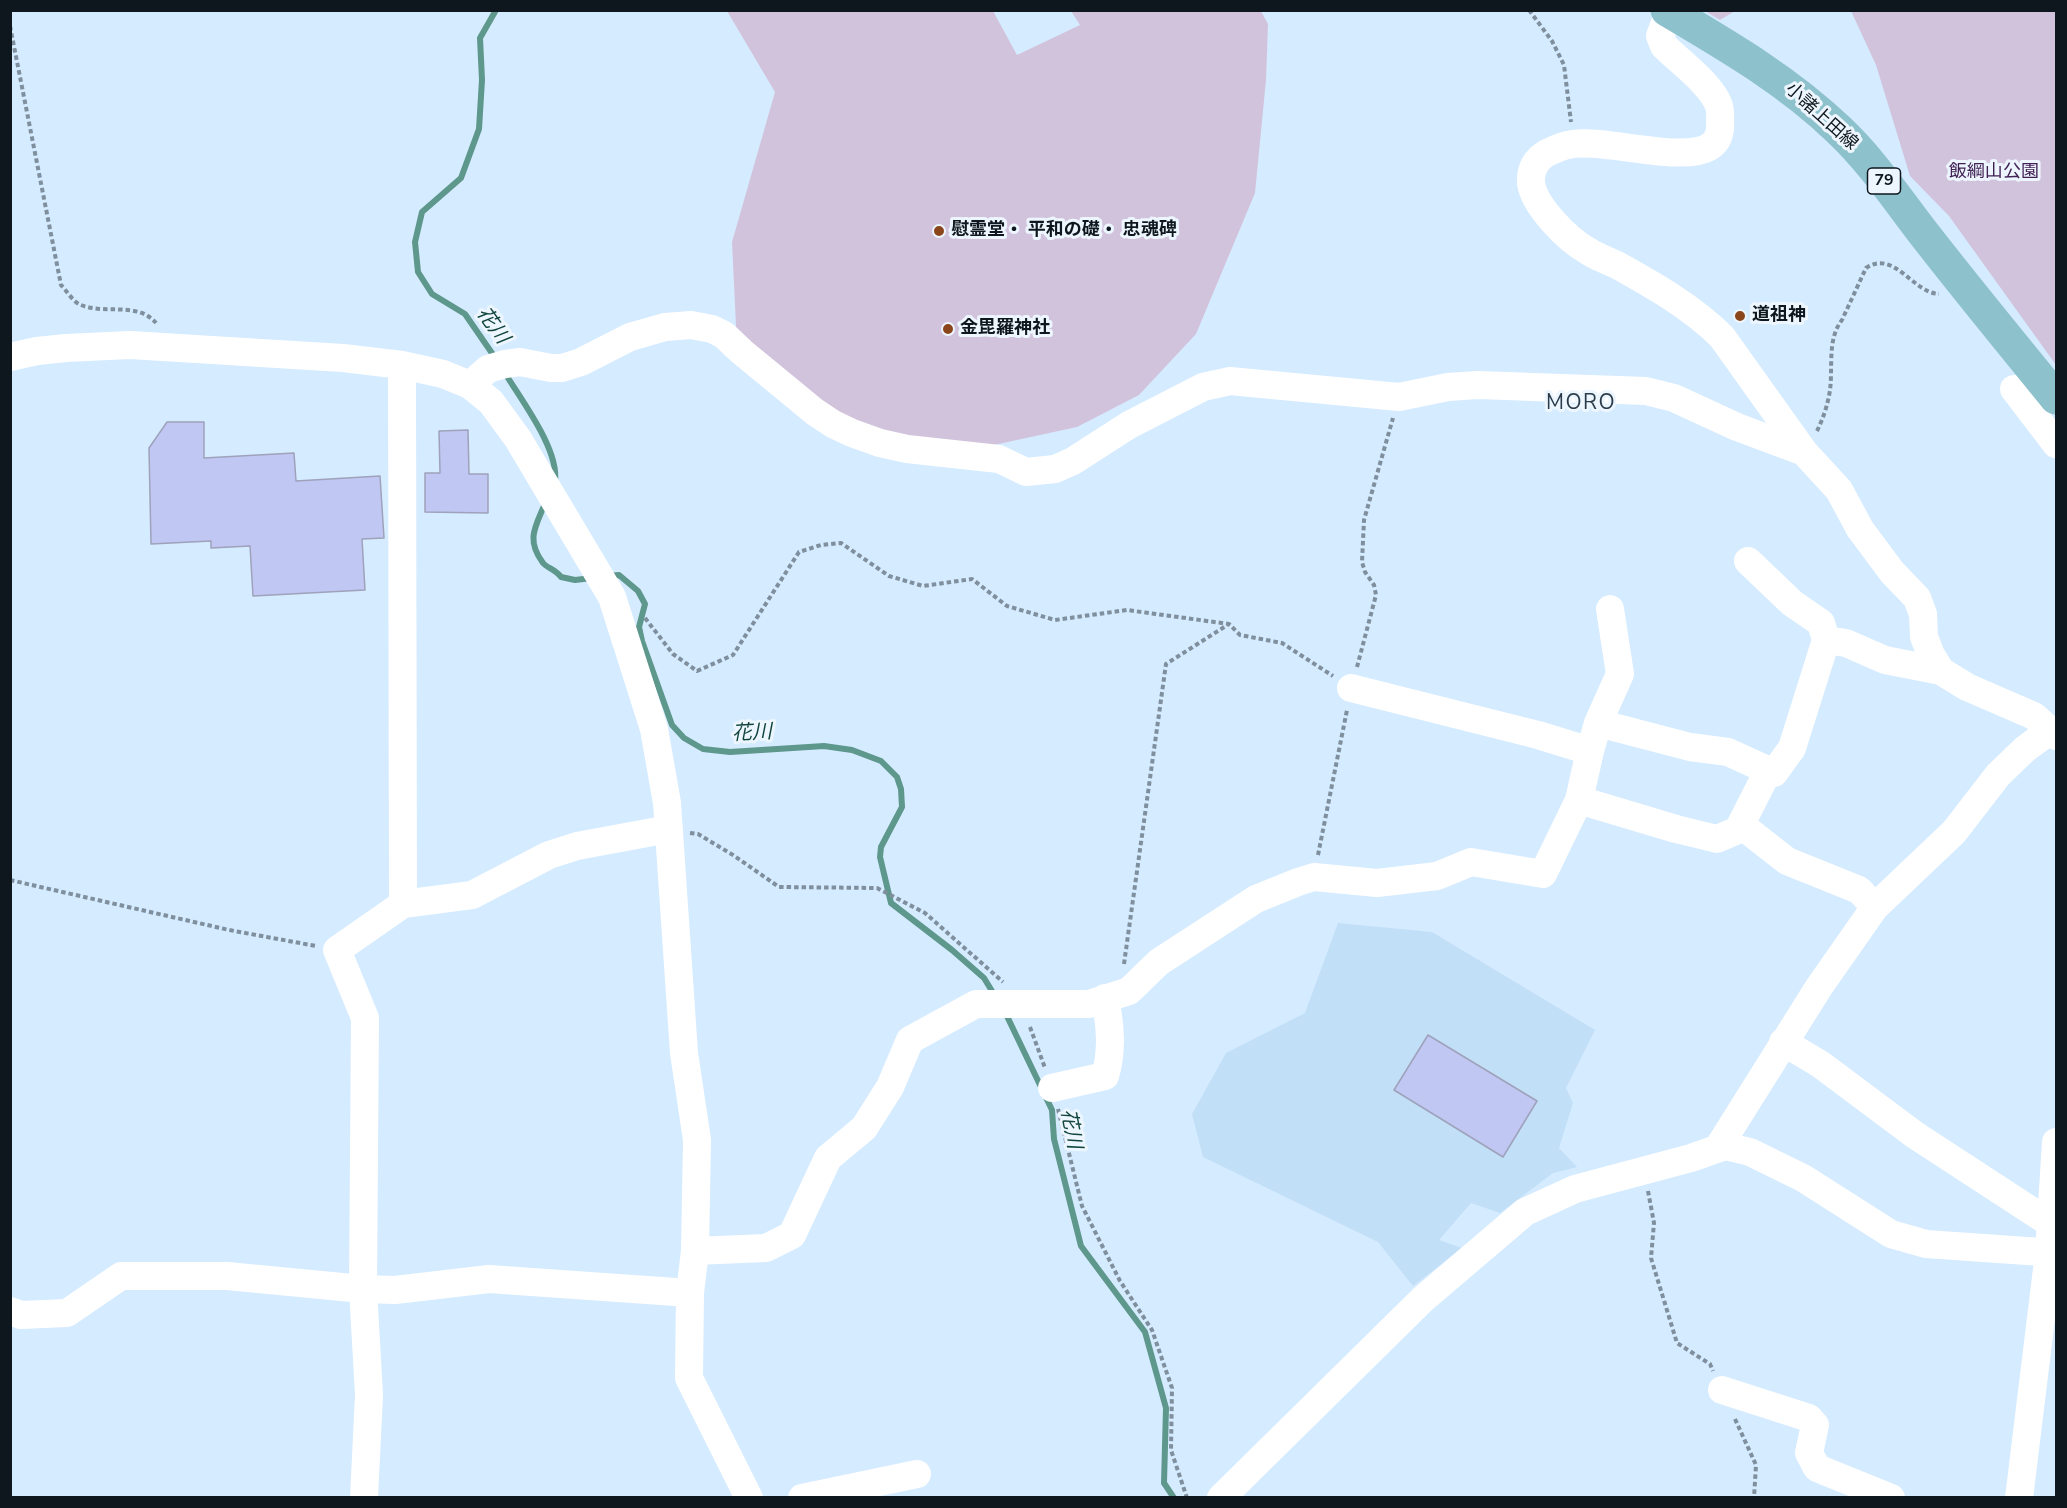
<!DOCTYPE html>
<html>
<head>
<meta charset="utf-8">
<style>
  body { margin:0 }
  #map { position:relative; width:2067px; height:1508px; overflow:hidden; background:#d5ebff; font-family:"Nunito Sans",sans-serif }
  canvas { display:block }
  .frame { position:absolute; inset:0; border:12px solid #0f171e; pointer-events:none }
</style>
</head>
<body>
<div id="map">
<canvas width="2067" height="1508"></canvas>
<div class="frame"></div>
</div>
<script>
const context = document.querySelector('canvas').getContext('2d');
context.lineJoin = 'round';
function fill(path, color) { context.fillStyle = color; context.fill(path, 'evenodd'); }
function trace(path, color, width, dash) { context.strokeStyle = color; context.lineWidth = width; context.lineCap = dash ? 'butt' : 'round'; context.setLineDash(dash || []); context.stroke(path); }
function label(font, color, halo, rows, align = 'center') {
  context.font = font + ' "Nunito Sans","Noto Sans JP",sans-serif'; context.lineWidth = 6; context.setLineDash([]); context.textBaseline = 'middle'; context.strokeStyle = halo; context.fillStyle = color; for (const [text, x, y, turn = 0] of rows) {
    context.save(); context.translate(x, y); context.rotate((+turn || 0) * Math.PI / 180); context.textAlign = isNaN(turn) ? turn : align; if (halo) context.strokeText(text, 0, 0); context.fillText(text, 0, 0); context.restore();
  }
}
const built = new Path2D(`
  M1338,923L1432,932L1595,1030L1566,1088L1573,1103L1559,1148L1577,1167L1553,1173L1500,1213L1471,1203L1439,1240L1462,1248L1413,1286L1378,1242L1203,1157L1192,1114L1226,1053L1305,1013Z`);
const green = new Path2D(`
  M727,11H993L1017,55L1080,25L1071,11H1261L1268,24L1266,80L1255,193L1196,334L1139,395L1077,427L966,451L858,443L738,367L732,242L775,92Z
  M1705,11H1735L1720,20Z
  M1851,11H2056V365L1949,216L1910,176L1876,65Z`);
const stream = new Path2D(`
  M496,359L465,314L432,294L418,272L415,242L422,212L461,178L479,129L482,80L480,38L496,10
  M505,373C521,400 559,449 555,481
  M546,501C536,526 525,539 543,563C547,568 555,569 561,577L575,580L592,578
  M608,576L619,575L638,591L645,604L639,627L642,641L672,725L684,738L703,749L730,752L824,746L852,750L881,761L897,777L901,789L902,807L881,847L880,857L891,903L952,950L984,978L995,996
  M1005,1012L1052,1110L1054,1139L1081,1246L1145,1332L1166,1408L1164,1483L1174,1498`);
const building = new Path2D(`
  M167,422H204V458L294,453L296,481L380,476L384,538L362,539L365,590L253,596L250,546L211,548V541L151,544L149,448Z
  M468,430L469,474H488V513L425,512V473H440L439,431Z
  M1428,1035L1537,1101L1503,1157L1394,1090Z`);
const path = new Path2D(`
  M1529,10L1552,41L1564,65L1571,122
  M10,26L61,285C67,291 73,302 81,305C106,315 137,301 156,323
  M1817,431C1823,419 1828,404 1830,390C1833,367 1827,339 1842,320L1866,268C1894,249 1913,293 1939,294
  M645,618L673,654L697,671L733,655L799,552L821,545L841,543L889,576L923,586L972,579L1007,606L1055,620L1127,610L1229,624L1240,635L1282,643L1333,676
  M1357,667L1376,595L1374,585L1365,572L1362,562L1364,520L1393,418
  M690,833L698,834L733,855L779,887L877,888L925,913L1003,982
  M1318,855L1347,710
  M10,880L229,930L316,946
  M1124,964L1166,664L1229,624
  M1030,1027L1045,1068
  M1058,1109L1082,1206L1120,1281L1152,1330L1172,1388L1171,1450L1187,1498
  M1648,1191L1654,1223L1651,1258L1677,1343L1710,1364L1713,1371
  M1735,1419L1756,1465L1754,1498`);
const minor = new Path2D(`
  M1669,12L1660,36L1664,46C1680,62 1712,85 1719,106C1721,113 1720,122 1720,129C1719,137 1716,143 1709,147C1682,163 1607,139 1573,144C1564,145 1555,149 1547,153C1536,159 1530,169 1531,183C1534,206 1568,240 1588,251C1597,257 1607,260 1617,265C1653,285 1692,307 1722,337L1804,452L1839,490L1860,529L1892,572L1917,598L1923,614L1924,637L1931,655L1941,671
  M10,357L37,351L66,348L130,345L343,358L402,365L443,374L470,385L491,402L518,439L612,597L654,729L667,803L684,1053L697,1140L695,1251L690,1293L689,1378L749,1498
  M402,365L403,904
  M470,385L488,369L505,364L520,362L551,368H562L581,362L630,337L665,327L691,325L712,329L724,335L742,352L815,412L833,424L852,433L880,443L907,449L999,459L1026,472L1055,469L1073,461L1129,425L1203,387L1230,381L1399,397L1448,387L1478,385L1646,391L1674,398L1737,427L1804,452
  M2014,389L2056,444
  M1748,561L1792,603L1821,623L1826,640
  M1351,688L1538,735L1590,751
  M1598,723L1620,674L1610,609
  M1579,800L1676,829L1717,839L1738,830L1768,771
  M1741,825L1787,861L1859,890L1875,907
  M1783,1042L1820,1064L1915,1135L2050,1223
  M1052,1088L1105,1076C1113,1050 1110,1024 1105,998
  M1718,1148L1819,987L1875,907L1954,832L1998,775L2025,749L2051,730
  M695,1251L766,1248L792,1235L828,1158L864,1128L890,1087L910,1040L976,1004H1089L1129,991L1159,962L1256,899L1298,882L1314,877L1377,883L1437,876L1471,862L1543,874L1579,800L1590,751L1598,723L1690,747L1728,752L1774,773L1792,748L1826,640L1846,643L1885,660L1941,671L1967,687L2034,716L2056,736
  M10,1311L21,1315L67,1313L121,1276H227L363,1289L395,1290L489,1279L690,1293
  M1722,1390L1809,1418L1815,1425L1809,1453L1817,1468L1891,1498
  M364,1498L369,1395L363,1289L365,1018L337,950L403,904L472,895L549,855L577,846L669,829
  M802,1498L917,1474
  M1221,1498L1423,1299L1525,1212L1575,1189L1691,1158L1725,1146L1750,1152L1803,1178L1891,1234L1926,1244L2056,1253
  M2019,1498L2049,1253L2056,1142`);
const major = new Path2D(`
  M1667,10C1728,46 1788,81 1839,130C1873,162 1899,202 1928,239C1970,293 2013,345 2056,398`);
const markers = [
  [939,231,6,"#8a461a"],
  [1740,316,6,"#8a461a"],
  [948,329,6,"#8a461a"]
];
const shields = [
  [1884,181,33]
];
const shieldNames = [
  ["79",1884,181]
];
const streetNames = [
  ["小諸上田線",1821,117,42]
];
const parkNames = [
  ["飯綱山公園",1994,173]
];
const poiNames = [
  ["慰霊堂・ 平和の礎・ 忠魂碑",951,231],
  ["道祖神",1752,316],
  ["金毘羅神社",960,329]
];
const waterNames = [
  ["花川",492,326,54],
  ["花川",752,734,-3],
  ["花川",1070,1129,79]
];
const quarterNames = [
  ["MORO",1581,404]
];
fill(built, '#c2dff8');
fill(green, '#d2c3dd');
trace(stream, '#5e978b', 6);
fill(building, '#c0c7f3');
trace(building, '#9ea2ba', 1.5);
trace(path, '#7f8f9d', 4, [4.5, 3]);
trace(minor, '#fff', 28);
trace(major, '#8dc1cb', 33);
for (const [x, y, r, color] of markers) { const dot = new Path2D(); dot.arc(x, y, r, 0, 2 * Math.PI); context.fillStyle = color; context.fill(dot); trace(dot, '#edf6fe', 2); }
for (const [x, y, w] of shields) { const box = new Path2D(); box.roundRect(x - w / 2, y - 13, w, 26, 4.5); context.fillStyle = '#edf6fe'; context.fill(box); trace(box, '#0f171e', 1.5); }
label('bold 16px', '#0f171e', null, shieldNames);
label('18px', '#0f171e', '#edf6fe', streetNames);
label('18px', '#412154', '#edf6fe', parkNames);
label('bold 18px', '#0f171e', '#edf6fe', poiNames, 'left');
label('italic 20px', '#11453c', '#edf6fe', waterNames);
context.letterSpacing = '1.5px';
label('21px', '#2a3c4b', '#edf6fe', quarterNames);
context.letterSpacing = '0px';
</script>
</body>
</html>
